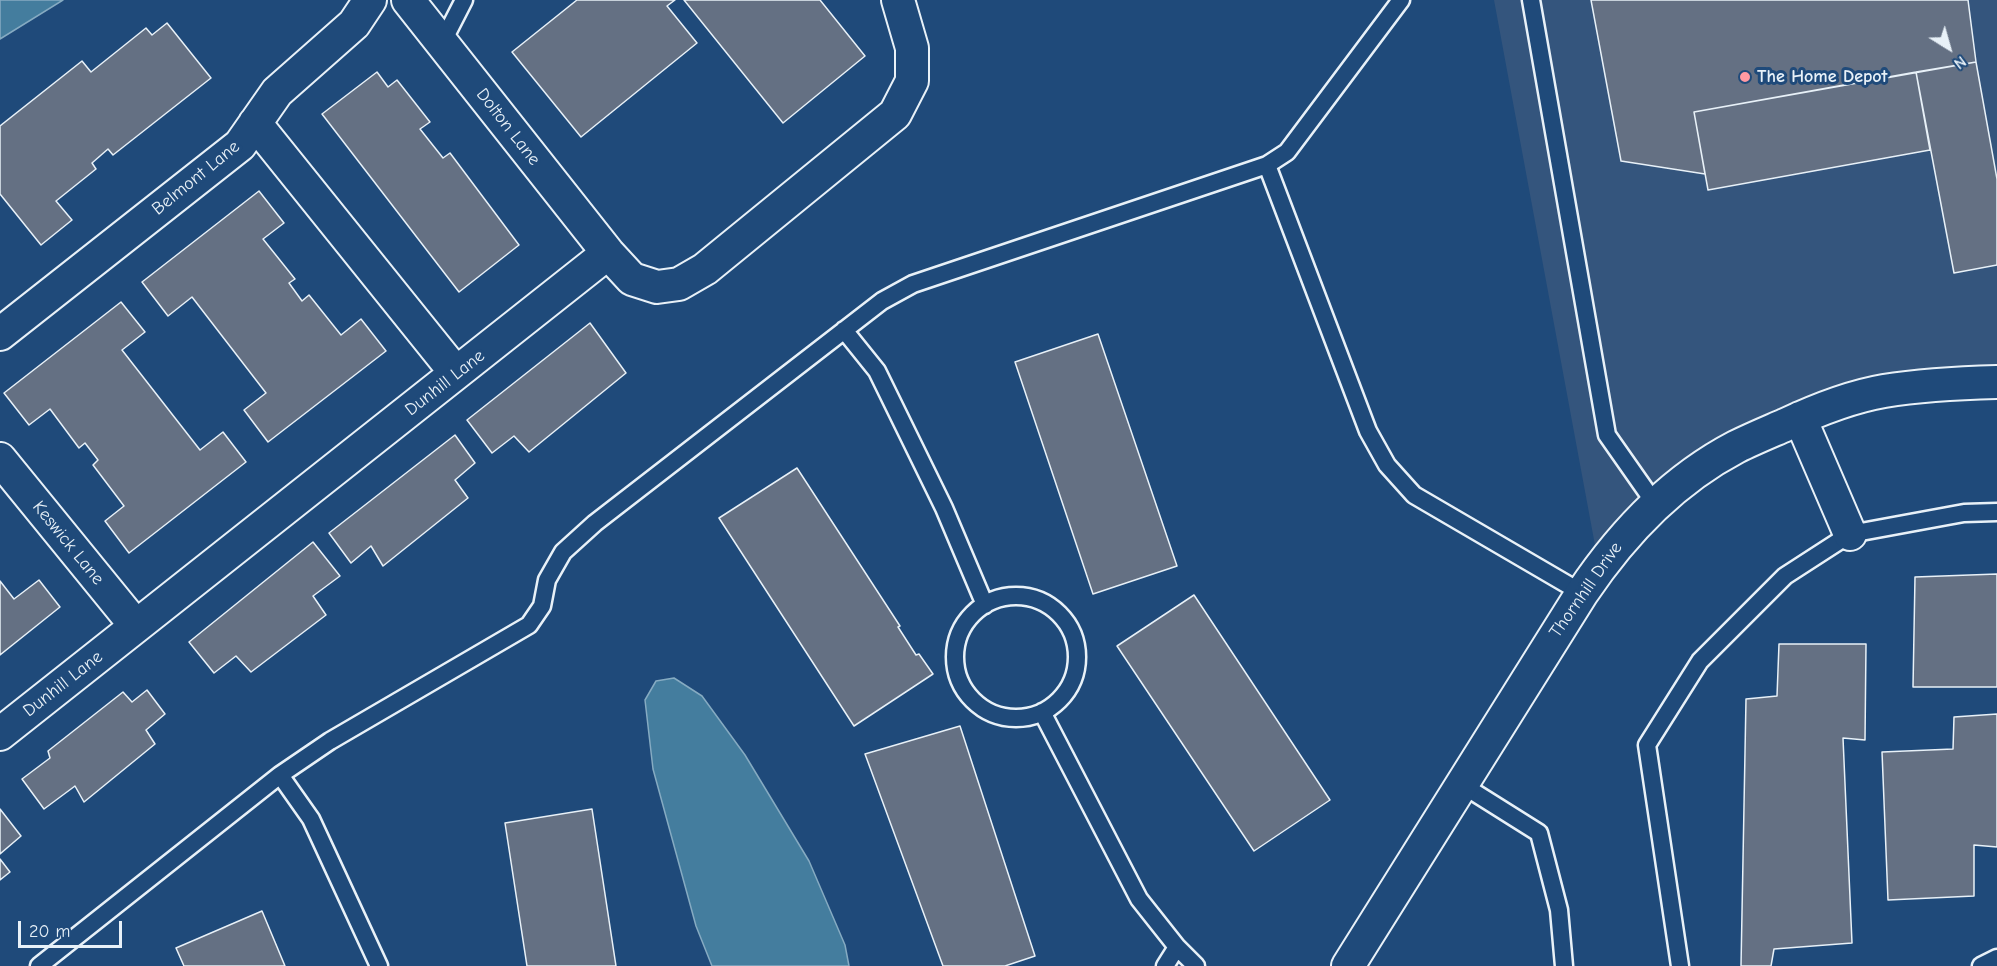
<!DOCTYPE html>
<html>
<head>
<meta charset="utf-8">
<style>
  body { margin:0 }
  #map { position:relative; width:1997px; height:966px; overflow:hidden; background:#1f4a7a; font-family:"Comic Neue",sans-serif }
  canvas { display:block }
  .north { position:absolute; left:1919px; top:18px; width:60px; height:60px; -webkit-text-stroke:4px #1f4a7a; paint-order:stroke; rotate:143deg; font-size:16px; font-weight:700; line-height:24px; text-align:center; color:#e8f1f8 }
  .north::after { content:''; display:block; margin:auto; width:21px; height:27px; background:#e8f1f8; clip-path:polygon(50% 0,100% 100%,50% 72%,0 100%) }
  .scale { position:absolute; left:18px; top:921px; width:104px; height:27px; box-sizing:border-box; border:3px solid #e8f1f8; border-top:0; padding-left:8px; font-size:18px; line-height:21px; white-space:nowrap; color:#e8f1f8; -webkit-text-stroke:4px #1f4a7a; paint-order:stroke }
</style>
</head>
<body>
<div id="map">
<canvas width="1997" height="966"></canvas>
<div class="north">N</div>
<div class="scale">20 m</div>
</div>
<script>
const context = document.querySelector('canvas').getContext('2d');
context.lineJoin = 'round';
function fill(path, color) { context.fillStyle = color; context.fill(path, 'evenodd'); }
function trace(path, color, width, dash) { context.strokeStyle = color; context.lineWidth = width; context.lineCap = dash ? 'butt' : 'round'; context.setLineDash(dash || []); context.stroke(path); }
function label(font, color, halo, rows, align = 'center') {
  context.font = font + ' "Comic Neue",sans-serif'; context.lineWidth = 6; context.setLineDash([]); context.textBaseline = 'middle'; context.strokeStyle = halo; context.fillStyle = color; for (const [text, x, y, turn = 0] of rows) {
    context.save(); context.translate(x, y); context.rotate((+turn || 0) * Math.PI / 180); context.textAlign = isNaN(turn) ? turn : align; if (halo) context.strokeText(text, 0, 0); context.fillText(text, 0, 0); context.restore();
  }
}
const built = new Path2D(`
  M1494,0H1997V371L1803,406L1597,556Z`);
const water = new Path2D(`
  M0,0H63L0,39Z
  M674,678L702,696L745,755L809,861L845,945L849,966H712L696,926L653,769L645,700L656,681Z`);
const building = new Path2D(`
  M577,0H675L667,6L697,43L581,137L512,52Z
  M684,0H820L865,56L783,123Z
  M1591,0H1968L1976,62L1694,112L1705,174L1621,161Z
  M167,23L211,78L113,155L108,149L92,163L96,169L56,201L72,220L41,245L0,194V126L82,61L91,72L146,28L152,35Z
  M1976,62L1997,179V265L1954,273L1916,72Z
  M377,72L388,87L397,80L430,122L420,129L443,158L450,153L519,245L459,292L322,114Z
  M1916,72L1930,150L1708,190L1694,112Z
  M259,191L284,223L263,239L295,279L289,283L302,301L309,295L341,335L361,319L386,351L268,442L244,410L266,393L192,297L168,316L142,282Z
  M121,302L145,332L122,350L200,450L223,432L246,462L129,553L105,521L124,506L93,465L98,460L85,443L79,448L50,409L29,425L4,393Z
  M590,323L626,373L529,452L514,436L492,453L467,420Z
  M1098,334L1177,566L1093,594L1015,362Z
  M455,435L475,463L455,480L468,498L383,566L371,546L351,563L329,533Z
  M797,468L900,626L898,627L916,655L919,654L933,674L854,726L719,518Z
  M313,542L340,576L313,596L326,615L251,672L236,656L214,673L189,642Z
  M1997,574V687H1913L1915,577Z
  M39,580L60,607L0,655V581L14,599Z
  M1194,595L1330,800L1254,851L1117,646Z
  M1779,644H1866L1865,740L1843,738L1852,943L1774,949L1771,966H1741L1746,699L1777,696Z
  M147,690L165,714L146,730L155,744L84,802L75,786L44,809L22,779L50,758L48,751L123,692L132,702Z
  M1997,714V847L1974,845V896L1888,900L1882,752L1953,749L1954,717Z
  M960,726L1035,956L1005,966H943L865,754Z
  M0,809L21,836L0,854Z
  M592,809L616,966H527L505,823Z
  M0,859L10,872L0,880Z
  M262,911L285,966H184L176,948Z`);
const service = new Path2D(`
  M1401,0L1287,152L1267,165L1368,431L1387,465L1414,495L1582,593
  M1531,0L1607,435L1656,505
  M442,43L464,0
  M844,330L877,371L944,508L985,605
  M955 657a61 61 0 1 1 122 0a61 61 0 1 1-122 0Z
  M1042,712L1139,899L1177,947L1196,966
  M280,775L311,819L379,966
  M1461,784L1539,833L1559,910L1564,966
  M39,966L280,775L330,741L529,625L542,606L547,580L563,552L595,523L882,301L913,284L1267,165
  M1165,966L1177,947
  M1680,966L1647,745L1700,661L1785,576L1850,534L1964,513L1997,512
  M1981,966L1997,958`);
const minor = new Path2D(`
  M408,0L608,253L632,279L657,287L679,284L705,269L895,114L912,81V48L898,0
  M255,123L456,373
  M0,334L240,145L277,92L354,24L370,0
  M1800,418L1850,534
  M0,459L136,626
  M0,734L608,253
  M1348,966L1582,593C1621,535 1673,480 1736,447C1752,439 1769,432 1785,425C1817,410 1849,397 1884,391C1921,385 1959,383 1997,382`);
const markers = [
  [1745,77,6,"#ff9aa2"]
];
const poiNames = [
  ["The Home Depot",1757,77]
];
const streetNames = [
  ["Dolton Lane",508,127,52],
  ["Belmont Lane",196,178,-39],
  ["Dunhill Lane",445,383,-38],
  ["Keswick Lane",68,543,51],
  ["Thornhill Drive",1586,590,-55],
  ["Dunhill Lane",63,684,-38]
];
fill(built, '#34557d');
fill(water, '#447d9e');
trace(water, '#86abc2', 1.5);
fill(building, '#647083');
trace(building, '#e8f1f8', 1.5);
trace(service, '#e8f1f8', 21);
trace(minor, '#e8f1f8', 36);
trace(service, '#1f4a7a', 16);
trace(minor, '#1f4a7a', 32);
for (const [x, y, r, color] of markers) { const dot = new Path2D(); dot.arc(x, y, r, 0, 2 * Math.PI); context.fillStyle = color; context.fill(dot); trace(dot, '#1f4a7a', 2); }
label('bold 18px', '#e8f1f8', '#1f4a7a', poiNames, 'left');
label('18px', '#e8f1f8', '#1f4a7a', streetNames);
</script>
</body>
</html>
